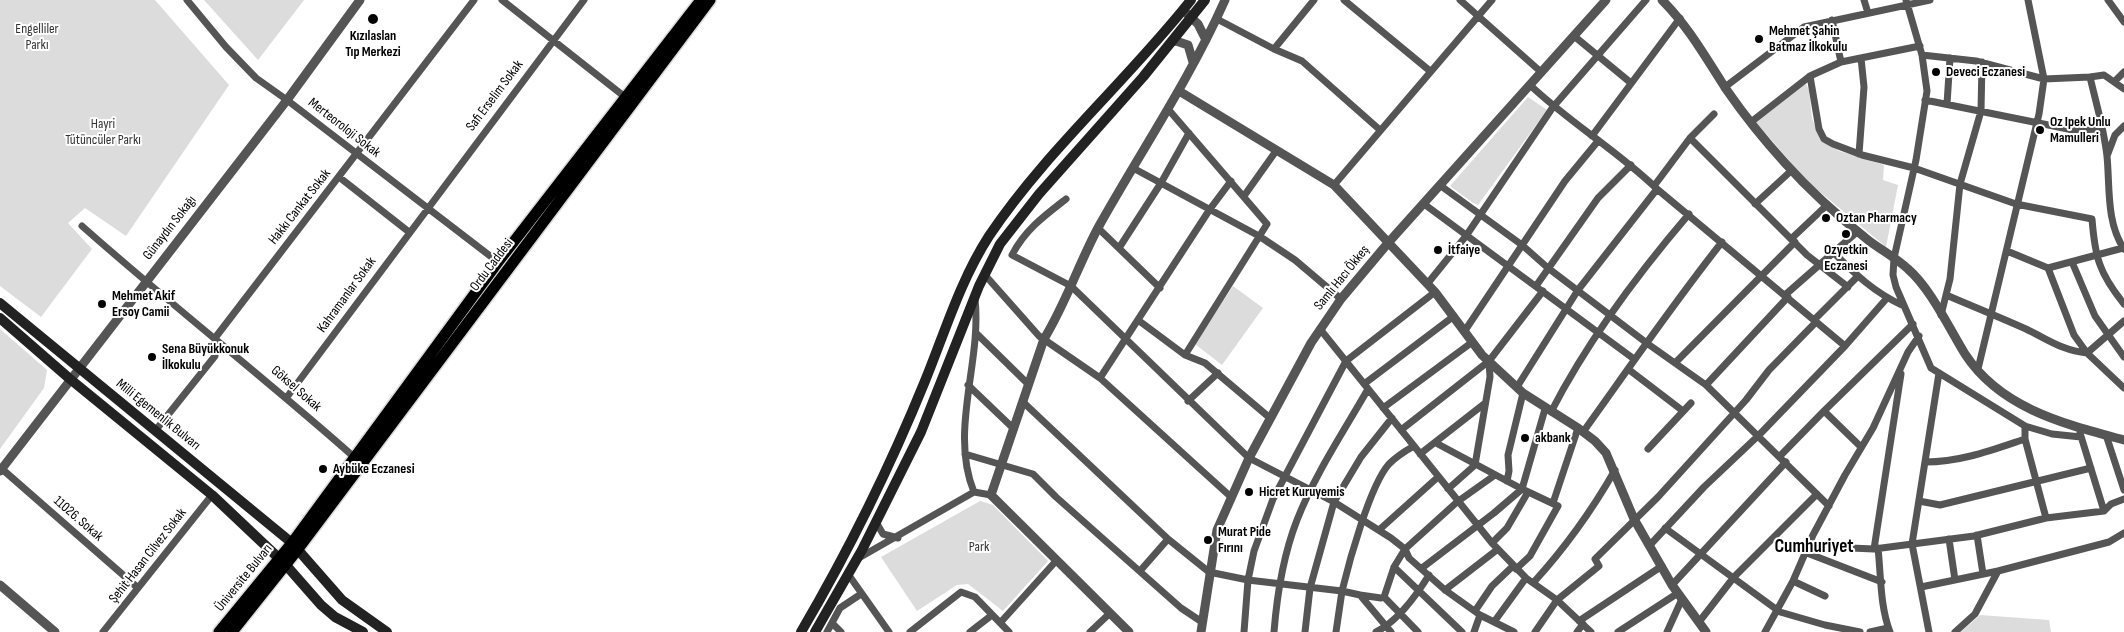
<!DOCTYPE html>
<html>
<head>
<meta charset="utf-8">
<style>
  body { margin:0 }
  canvas { display:block; background:#fff }
</style>
</head>
<body>
<canvas width="2124" height="632"></canvas>
<script>
const context = document.querySelector('canvas').getContext('2d');
context.lineJoin = 'round';
function fill(path, color) { context.fillStyle = color; context.fill(path, 'evenodd'); }
function trace(path, color, width, dash) { context.strokeStyle = color; context.lineWidth = width; context.lineCap = dash ? 'butt' : 'round'; context.setLineDash(dash || []); context.stroke(path); }
function label(font, color, halo, rows, align = 'center') {
  context.font = font + ' "Sofia Sans Condensed",sans-serif'; context.lineWidth = 4; context.setLineDash([]); context.textBaseline = 'middle'; context.strokeStyle = halo; context.fillStyle = color; for (const [text, x, y, turn = 0] of rows) {
    context.save(); context.translate(x, y); context.rotate((+turn || 0) * Math.PI / 180); context.textAlign = isNaN(turn) ? turn : align; if (halo) context.strokeText(text, 0, 0); context.fillText(text, 0, 0); context.restore();
  }
}
const green = new Path2D(`
  M0,0H155L229,85L126,236L85,208L68,223L92,249L41,317L0,286Z
  M204,0H304L258,60Z
  M1805,82L1809,90L1812,118L1820,139L1839,151L1884,165L1883,180L1898,185L1886,247L1807,181L1755,121Z
  M1528,97L1547,110L1478,205L1473,203L1450,186Z
  M1233,286L1263,308L1222,365L1195,344Z
  M0,329L47,370L44,388L0,449Z
  M980,501L993,505L1048,561L1003,611L968,584L957,585L917,611L881,557Z
  M1980,615L2049,620L2051,632H1961Z`);
const minor = new Path2D(`
  M187,0L226,47L256,78L287,100L498,262
  M502,0L625,97
  M1344,0L1430,71
  M1460,0L1541,72
  M1864,0L1868,13
  M1906,0L1922,55L1927,91L1916,160L1894,258L1893,275L1896,287L1931,368L2025,426
  M2108,0L2124,22
  M1217,19L1274,49L1302,61L1380,130
  M1832,20L1841,62
  M1574,36L1631,83
  M1274,49L1314,0
  M1922,55L1976,61L2044,79L2090,77C2096,103 2104,129 2107,156C2110,187 2106,222 2124,249
  M1810,76L1819,129L1824,139L1833,144L1862,155L1914,168L2016,204L2092,219C2095,257 2099,273 2124,304
  M2090,77L2104,75L2124,89
  M2115,81L2124,72
  M1530,85C1570,123 1618,151 1657,189L1845,346L1759,435L1704,487L1650,545
  M1725,87L1804,27L1930,0
  M1925,100L2073,130L2102,129
  M1947,104L1950,58
  M1168,109L1267,224L1185,355
  M1751,122L1810,76L1841,62L1920,46
  M1592,136L1680,18
  M1690,138L1807,255L1848,287
  M1859,154L1864,87L1861,58
  M2107,156L2115,135L2124,126
  M1133,168L1259,236L1295,260L1341,299
  M339,177L409,232
  M1231,181L1210,209L1100,378L1231,497
  M1334,185L1492,0
  M1441,186L1522,245L1548,268L1648,344L1706,385L1829,506
  M1654,186L1690,138L1714,114
  M1244,196L1276,151
  M1066,199C1044,216 1025,230 1012,255L1071,286L1249,458L1334,502L1391,538L1405,549L1409,558L1445,590L1480,615L1514,632
  M1424,204L1634,359
  M1755,204L1792,170
  M82,226C171,305 265,378 354,457
  M1098,228L1160,288
  M1791,239L1827,205
  M1119,248L1161,183L1189,133
  M1834,253C1855,274 1875,293 1902,305
  M2072,262L2095,316L2124,357
  M2048,268L2123,248
  M985,275L1039,336L1100,378
  M1428,283L1466,236L1553,107L1646,0
  M1536,286L1598,198L1631,165
  M1785,295L1858,231
  M1946,295C1972,306 1999,317 2026,329C2047,339 2063,351 2087,353L2074,335L2048,268L2007,251
  M1941,315L1950,279L1960,184L1981,111L1982,62
  M1138,320L1185,355L1205,363L1270,418
  M1814,320L1858,276
  M2124,321L2087,353L2124,388
  M1320,329L1492,543L1526,578L1557,600L1591,632
  M1464,332L1565,181L1598,141
  M976,333L1028,384
  M1845,346L1887,298
  M1675,363L1795,242
  M1628,369L1683,411
  M1978,369L2039,114L2044,79L2028,0
  M1364,384L1454,316
  M968,385L1014,429
  M1706,385L1788,297
  M1517,387L1578,290L1657,189
  M287,397L584,0
  M1188,401L1218,373
  M1023,402L1168,539L1209,572L1248,580L1342,591L1336,632
  M1383,408L1471,343
  M1824,411L1913,324
  M1551,412C1588,340 1636,276 1689,214
  M1401,430L1489,361L1543,291
  M155,431L215,356V338L474,0
  M1583,432C1629,368 1673,304 1722,242
  M2080,433L2104,511
  M2106,435L2124,490
  M1436,443L1522,489L1558,506L1530,556L1516,569
  M1648,449L1691,403
  M965,454L1033,474L1056,497L1181,608L1202,622
  M1420,454L1484,404
  M1780,456L1824,411L1861,447
  M1925,462C1961,462 1992,450 2025,439
  M2,469L138,588
  M1507,481L1509,471L1508,455L1523,393
  M1448,489L1475,465L1490,377L1489,361
  M974,492C949,431 982,362 975,299
  M1919,501L1940,505L2091,468
  M1553,503L1578,428
  M2046,518L2025,439V426L2052,434L2081,437
  M876,522L883,534L898,538
  M1665,528L1780,612L1825,625L1860,632
  M1379,530L1438,477
  M1977,535L1983,574
  M1949,539L1955,580
  M1492,543L1507,528L1528,492
  M1851,548L1874,549L1974,536L2046,518L2104,511L2111,504L2124,499
  M1878,548C1881,576 1880,606 1890,632
  M1874,549L1901,374
  M1807,553L1882,582
  M857,559L974,492L991,495
  M1394,567L1462,632
  M1422,568L1494,513L1522,489L1545,409
  M1140,571L1168,539
  M848,574L889,632
  M1793,581L1825,596
  M1533,583C1566,547 1591,512 1615,470
  M1672,585L1786,462
  M1921,587L1998,571
  M1445,590L1498,549
  M1360,595L1381,598L1384,597
  M1475,611L1492,586L1513,566
  M1579,621L1662,566
  M1494,622L1526,578
  M1699,622L1734,577L1817,494
  M832,623L841,632
  M1000,623L1056,561
  M103,632L212,495
  M827,632L840,608L861,594
  M910,632L961,592L975,597L1009,632
  M970,632L992,615
  M1090,632L1109,614
  M1244,632L1248,580L1254,551L1273,499L1346,361L1435,292
  M1274,632C1277,594 1283,556 1297,520C1315,474 1344,431 1368,389
  M1305,632L1310,588L1334,502L1361,457L1392,418
  M1376,632C1398,621 1416,596 1429,575
  M1391,632L1360,595L1342,591C1349,562 1370,485 1389,464C1396,457 1405,451 1414,446
  M1418,632L1384,597L1394,567L1405,549L1457,502L1495,475
  M1474,632L1480,615
  M1535,632L1557,600L1599,566L1595,559L1658,497L1746,400L1769,370L1816,322
  M1577,632L1583,624
  M1618,632L1678,593
  M1667,632L1682,599
  M1765,632L1793,581L1813,535L1845,475L1873,428L1908,352L1919,336
  M1870,632L1888,628
  M1929,632L1912,544L1939,373
  M1955,632L1975,614L1998,571L2109,542L2124,533`);
const tertiary = new Path2D(`
  M1662,0C1688,26 1706,58 1726,89C1744,115 1764,140 1785,163C1810,191 1839,217 1868,240C1881,250 1896,258 1908,269C1931,289 1949,328 1965,354C2001,409 2065,424 2124,440
  M1183,10L1198,24L1206,40
  M1171,42L1176,41L1188,45L1193,62
  M1179,91L1334,185L1435,292L1482,355L1523,393L1578,428L1595,441L1606,453L1634,519L1672,585L1706,632
  M0,471L287,100L360,0
  M0,585L55,632
  M1129,632L991,495L1044,339C1066,303 1079,263 1099,226C1141,151 1190,79 1225,0
  M1201,632L1217,530L1249,458L1311,343L1341,299L1388,243L1606,0`);
const secondary = new Path2D(`
  M0,303L292,543L342,600L387,632
  M0,318L70,379L212,495L285,564L321,605L335,617L363,632
  M801,632C848,552 890,467 925,381C945,332 960,281 989,236C1046,151 1127,81 1191,0
  M815,632L862,550L921,432L979,286L1000,244L1039,194L1143,77L1205,0`);
const primary = new Path2D(`
  M219,632L292,543L498,262L701,0
  M232,632L298,549L710,0`);
const markers = [
  [373,19,6,"#000"],
  [1759,39,5,"#000"],
  [1936,72,5,"#000"],
  [2040,130,5,"#000"],
  [1826,218,5,"#000"],
  [1846,234,5,"#000"],
  [1438,250,5,"#000"],
  [102,304,5,"#000"],
  [152,357,5,"#000"],
  [1525,438,5,"#000"],
  [323,469,5,"#000"],
  [1249,492,5,"#000"],
  [1208,540,5,"#000"]
];
const parkNames = [
  ["Engelliler",37,29],
  ["Parkı",37,45],
  ["Hayri",103,124],
  ["Tütüncüler Parkı",103,140],
  ["Park",979,547]
];
const poiNames = [
  ["Mehmet Şahin",1769,31],
  ["Batmaz İlkokulu",1769,47],
  ["Kızılaslan",373,36,"center"],
  ["Tıp Merkezi",373,52,"center"],
  ["Deveci Eczanesi",1946,72],
  ["Oz Ipek Unlu",2050,122],
  ["Mamulleri",2050,138],
  ["Oztan Pharmacy",1836,218],
  ["İtfaiye",1448,250],
  ["Ozyetkin",1846,250,"center"],
  ["Eczanesi",1846,266,"center"],
  ["Mehmet Akif",112,296],
  ["Ersoy Camii",112,312],
  ["Sena Büyükkonuk",162,349],
  ["İlkokulu",162,365],
  ["akbank",1535,438],
  ["Aybüke Eczanesi",333,469],
  ["Hicret Kuruyemis",1259,492],
  ["Murat Pide",1218,532],
  ["Fırını",1218,548]
];
const streetNames = [
  ["Safi Erselim Sokak",495,96,-53],
  ["Merteoroloji Sokak",344,128,38],
  ["Hakkı Cankat Sokak",300,207,-52],
  ["Günaydın Sokağı",170,228,-52],
  ["Ordu Caddesi",492,265,-53],
  ["Samlı Hacı Ökkeş",1342,278,-51],
  ["Kahramanlar Sokak",347,295,-54],
  ["Göksel Sokak",296,389,41],
  ["Milli Egemenlik Bulvarı",158,415,39],
  ["11026. Sokak",78,519,41],
  ["Şehit Hasan Cilvez Sokak",148,556,-52],
  ["Üniversite Bulvarı",244,578,-51]
];
const districtNames = [
  ["Cumhuriyet",1814,547]
];
fill(green, '#dcdcdc');
trace(primary, '#dbdbdb', 14);
trace(minor, '#555', 7);
trace(tertiary, '#555', 9);
trace(secondary, '#222', 10);
trace(primary, '#000', 11);
for (const [x, y, r, color] of markers) { const dot = new Path2D(); dot.arc(x, y, r, 0, 2 * Math.PI); context.fillStyle = color; context.fill(dot); trace(dot, '#fff', 2); }
label('14px', '#333', '#fff', parkNames);
label('bold 14px', '#000', '#fff', poiNames, 'left');
label('14px', '#000', '#fff', streetNames);
label('bold 19px', '#000', '#fff', districtNames);
</script>
</body>
</html>
